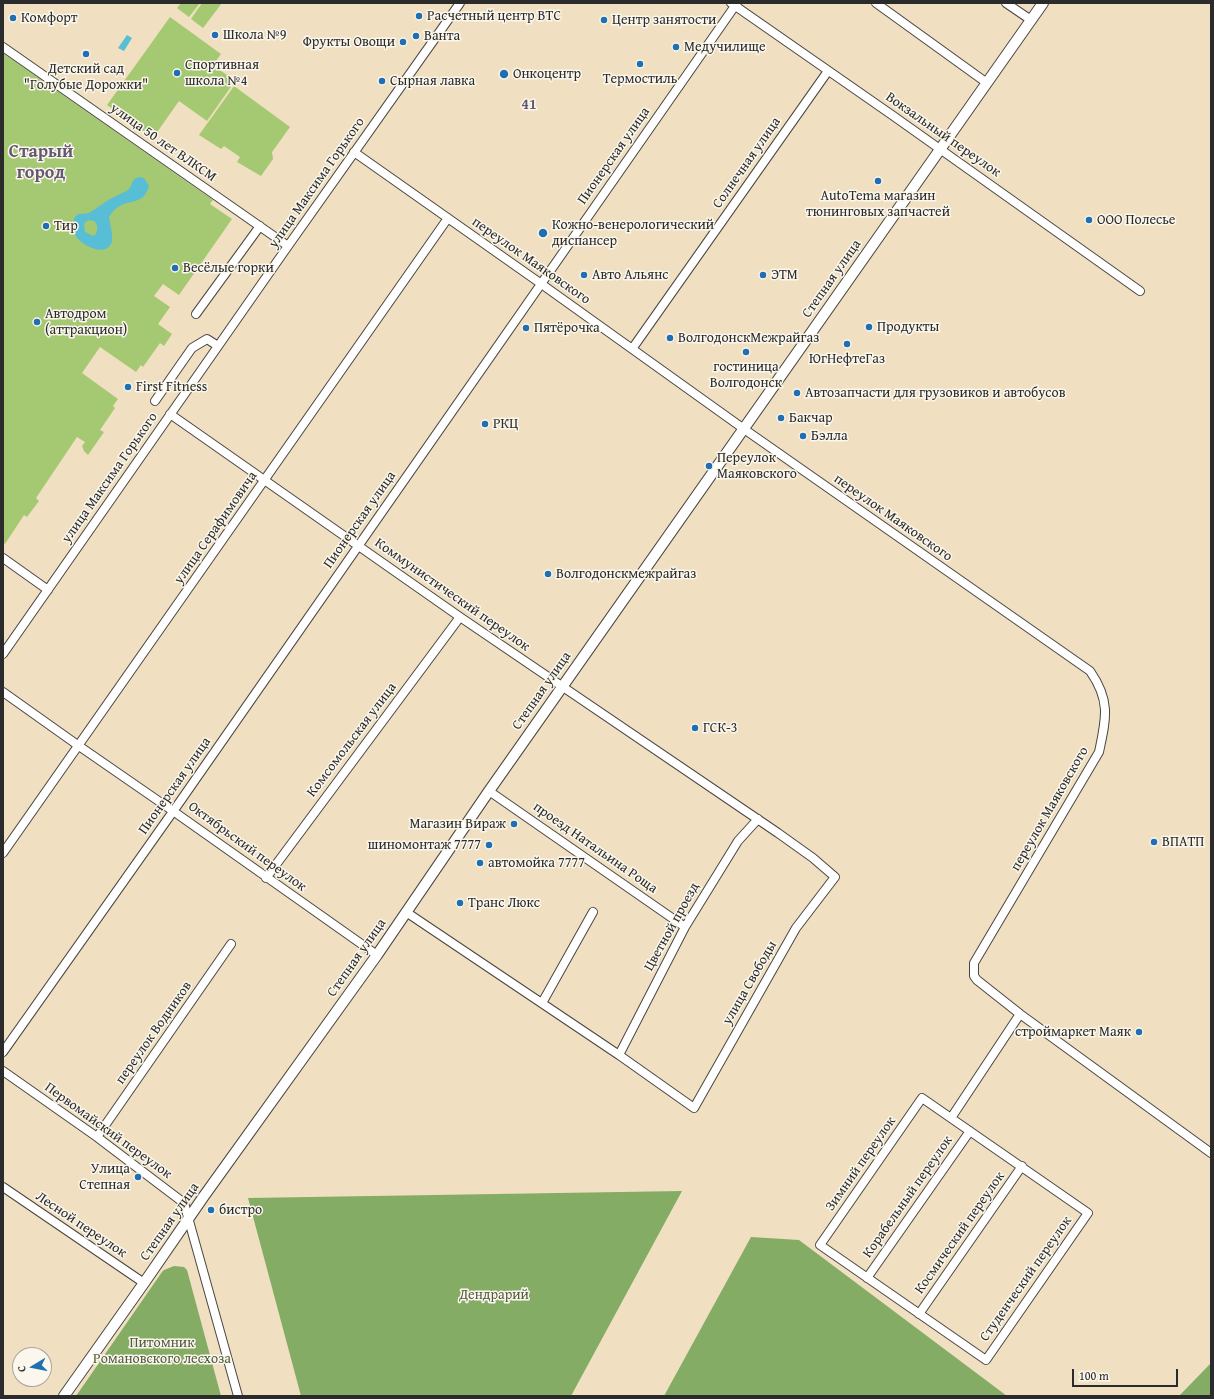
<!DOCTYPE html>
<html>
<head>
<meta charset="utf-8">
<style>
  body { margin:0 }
  #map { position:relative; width:1214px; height:1399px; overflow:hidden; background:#f0e0c1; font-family:"Gentium Book Plus",serif }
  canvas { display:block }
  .frame { position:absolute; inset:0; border:4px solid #2b2b2b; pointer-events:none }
  .north { position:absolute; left:12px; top:1347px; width:40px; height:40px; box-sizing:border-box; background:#fbf7ec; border:1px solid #a8a59f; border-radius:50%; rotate:260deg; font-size:11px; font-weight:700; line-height:16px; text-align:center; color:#2b2b2b }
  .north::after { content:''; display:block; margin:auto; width:14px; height:18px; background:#1f6fb2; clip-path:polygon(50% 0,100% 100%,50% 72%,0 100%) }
  .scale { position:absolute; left:1072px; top:1369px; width:106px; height:18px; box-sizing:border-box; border:2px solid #2b2b2b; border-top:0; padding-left:5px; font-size:12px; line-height:14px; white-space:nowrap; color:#2b2b2b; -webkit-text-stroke:3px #fbf7ec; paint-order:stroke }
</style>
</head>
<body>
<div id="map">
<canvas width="1214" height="1399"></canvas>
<div class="frame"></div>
<div class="north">С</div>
<div class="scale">100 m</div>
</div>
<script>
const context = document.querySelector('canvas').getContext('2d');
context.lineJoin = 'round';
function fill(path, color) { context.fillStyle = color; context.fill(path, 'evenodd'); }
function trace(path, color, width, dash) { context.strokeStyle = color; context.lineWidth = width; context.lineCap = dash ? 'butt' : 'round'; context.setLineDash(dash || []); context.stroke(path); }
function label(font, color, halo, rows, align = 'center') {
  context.font = font + ' "Gentium Book Plus",serif'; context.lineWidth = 3; context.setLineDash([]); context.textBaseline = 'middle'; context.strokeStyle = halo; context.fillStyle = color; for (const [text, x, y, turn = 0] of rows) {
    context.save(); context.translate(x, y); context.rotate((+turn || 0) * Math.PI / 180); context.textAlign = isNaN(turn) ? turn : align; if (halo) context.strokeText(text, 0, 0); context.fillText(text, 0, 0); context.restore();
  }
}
const green = new Path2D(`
  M181,3H200L189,17L177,8Z
  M202,3H222L203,28L191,19Z
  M170,17L221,54L213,65L235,81L207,121L179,101L153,138L107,105Z
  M3,53L213,200L210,204L232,219L179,295L163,284L154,296L170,307L158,324L172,334L164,346L160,343L143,367L141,365L136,372L100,347L82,373L118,399L113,406L115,408L100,430L104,432L88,455L84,451L82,446L85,442L77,437L36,498L39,501L27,517L24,515L5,544L3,542Z
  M234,86L290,127L272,152L273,159L261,176L237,162L240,157L224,146L221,149L199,135Z`);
const forest = new Path2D(`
  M682,1191L571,1396H301L248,1198Z
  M751,1237L799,1240L1007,1396H664Z
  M174,1266L184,1267L187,1270L221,1396H76L162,1272L164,1270Z
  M1211,1363V1396H1179Z`);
const water = new Path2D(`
  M127,35L132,38L124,51L118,48Z
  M140,177L144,178L149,186C144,204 133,199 120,206C115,208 112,213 109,217C110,224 113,235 112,241C107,260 77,244 74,232C73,229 74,226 74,223C74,219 73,221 75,217C79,212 83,215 89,213C94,210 99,206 104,203C110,198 124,193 128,190C134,184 130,179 140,177ZM89,220L94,221C98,225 98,228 96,234L93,236L85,232L84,226L85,222Z`);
const minor = new Path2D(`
  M731,3L892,115L1140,291
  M876,3L987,83
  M1006,3L1031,20
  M3,47L288,246
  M354,152L540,283L744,429L1090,671C1111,701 1106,719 1099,752L974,963V976L977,980L1020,1014L1211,1153
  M196,314L260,226
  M632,349L828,71
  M155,401L192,348L207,339L218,346
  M170,414L460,617L778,833L813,858L835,877L796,928L694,1108L619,1055L406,912
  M3,558L48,590
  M3,654L288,246L460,3
  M3,692L79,746L173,811L377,955
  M489,791L685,927
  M3,853L448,218
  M266,878L460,617
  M542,1003L593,912
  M3,1052L179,803L737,3
  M619,1055L685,927L738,841L758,819
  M3,1071L97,1137L184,1203L238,1396
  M922,1098L1088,1213L986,1360L820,1245Z
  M951,1118L1020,1014
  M97,1137L231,944
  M3,1187L144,1283
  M867,1278L970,1131
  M919,1314L1022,1166`);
const major = new Path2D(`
  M64,1396L144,1283L204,1196L377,955L489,791L1043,3`);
const markers = [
  [419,16,4,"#1f6fb2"],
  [13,18,4,"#1f6fb2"],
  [604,20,4,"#1f6fb2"],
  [215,35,4,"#1f6fb2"],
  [416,36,4,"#1f6fb2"],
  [403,42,4,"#1f6fb2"],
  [676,47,4,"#1f6fb2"],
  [86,54,4,"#1f6fb2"],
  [640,64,4,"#1f6fb2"],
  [177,73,4,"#1f6fb2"],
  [504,74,5,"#1f6fb2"],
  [382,81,4,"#1f6fb2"],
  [878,181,4,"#1f6fb2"],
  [1089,220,4,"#1f6fb2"],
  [46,226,4,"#1f6fb2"],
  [543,233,5,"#1f6fb2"],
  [175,268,4,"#1f6fb2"],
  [584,275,4,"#1f6fb2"],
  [763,275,4,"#1f6fb2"],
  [37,322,4,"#1f6fb2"],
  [869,327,4,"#1f6fb2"],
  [526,328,4,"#1f6fb2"],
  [670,338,4,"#1f6fb2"],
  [847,344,4,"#1f6fb2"],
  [746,352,4,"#1f6fb2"],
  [128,387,4,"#1f6fb2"],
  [797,393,4,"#1f6fb2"],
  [781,418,4,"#1f6fb2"],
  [485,424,4,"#1f6fb2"],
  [803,436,4,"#1f6fb2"],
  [709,466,4,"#1f6fb2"],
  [548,574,4,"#1f6fb2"],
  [695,728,4,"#1f6fb2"],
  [514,824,4,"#1f6fb2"],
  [1154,842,4,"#1f6fb2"],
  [489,845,4,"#1f6fb2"],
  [480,863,4,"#1f6fb2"],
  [460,903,4,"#1f6fb2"],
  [1139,1032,4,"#1f6fb2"],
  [138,1177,4,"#1f6fb2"],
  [211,1210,4,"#1f6fb2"]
];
const poiNames = [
  ["Расчетный центр ВТС",427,16],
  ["Комфорт",21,18],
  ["Центр занятости",612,20],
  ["Школа №9",223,35],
  ["Ванта",424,36],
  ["Фрукты Овощи",395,42,"right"],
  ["Медучилище",684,47],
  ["Спортивная",185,65],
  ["школа №4",185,81],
  ["Детский сад",86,69,"center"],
  ["\"Голубые Дорожки\"",86,85,"center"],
  ["Онкоцентр",513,74],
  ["Термостиль",640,79,"center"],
  ["Сырная лавка",390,81],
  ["AutoTema магазин",878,196,"center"],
  ["тюнинговых запчастей",878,212,"center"],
  ["ООО Полесье",1097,220],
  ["Кожно-венерологический",552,225],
  ["диспансер",552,241],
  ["Тир",54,226],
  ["Весёлые горки",183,268],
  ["Авто Альянс",592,275],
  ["ЭТМ",771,275],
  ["Автодром",45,314],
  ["(аттракцион)",45,330],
  ["Продукты",877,327],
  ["Пятёрочка",534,328],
  ["ВолгодонскМежрайгаз",678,338],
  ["ЮгНефтеГаз",847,359,"center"],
  ["гостиница",746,367,"center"],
  ["Волгодонск",746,383,"center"],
  ["First Fitness",136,387],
  ["Автозапчасти для грузовиков и автобусов",805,393],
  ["Бакчар",789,418],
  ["РКЦ",493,424],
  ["Бэлла",811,436],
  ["Переулок",717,458],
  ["Маяковского",717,474],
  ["Волгодонскмежрайгаз",556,574],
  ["ГСК-3",703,728],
  ["Магазин Вираж",506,824,"right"],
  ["ВПАТП",1162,842],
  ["шиномонтаж 7777",481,845,"right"],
  ["автомойка 7777",488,863],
  ["Транс Люкс",468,903],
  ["строймаркет Маяк",1131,1032,"right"],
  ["Улица",130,1169,"right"],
  ["Степная",130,1185,"right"],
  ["бистро",219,1210]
];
const streetNames = [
  ["Вокзальный переулок",943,135,35],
  ["улица 50 лет ВЛКСМ",163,143,35],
  ["Пионерская улица",614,156,-55],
  ["Солнечная улица",747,163,-55],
  ["улица Максима Горького",317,183,-55],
  ["переулок Маяковского",531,261,35],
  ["Степная улица",832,279,-55],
  ["улица Максима Горького",110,478,-55],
  ["переулок Маяковского",893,518,35],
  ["Пионерская улица",360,520,-55],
  ["улица Серафимовича",216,528,-55],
  ["Коммунистический переулок",452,595,35],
  ["Степная улица",542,691,-55],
  ["Комсомольская улица",352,740,-53],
  ["Пионерская улица",175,786,-55],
  ["переулок Маяковского",1050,809,-60],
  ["Октябрьский переулок",247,847,36],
  ["проезд Натальина Роща",595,848,35],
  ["Цветной проезд",672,927,-61],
  ["Степная улица",357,958,-55],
  ["улица Свободы",750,983,-60],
  ["переулок Водников",154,1033,-55],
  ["Первомайский переулок",108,1131,36],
  ["Зимний переулок",861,1164,-55],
  ["Корабельный переулок",908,1197,-55],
  ["Степная улица",170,1222,-55],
  ["Лесной переулок",81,1225,34],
  ["Космический переулок",960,1233,-55],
  ["Студенческий переулок",1026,1279,-55]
];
const parkNames = [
  ["Дендрарий",494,1295],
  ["Питомник",162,1343],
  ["Романовского лесхоза",162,1359]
];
const neighbourhoodNames = [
  ["41",529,105]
];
const districtNames = [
  ["Старый",41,152],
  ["город",41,173]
];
fill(green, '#a5c872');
fill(forest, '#84ac64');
fill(water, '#57bed5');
trace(minor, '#494642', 10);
trace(major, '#494642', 12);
trace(minor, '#fff', 8);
trace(major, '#fff', 10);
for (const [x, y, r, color] of markers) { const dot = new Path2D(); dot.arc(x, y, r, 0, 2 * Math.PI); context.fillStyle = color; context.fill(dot); trace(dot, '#fbf7ec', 1.5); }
label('14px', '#2b2b2b', '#fbf7ec', poiNames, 'left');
label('14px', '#2b2b2b', '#fbf7ec', streetNames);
label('14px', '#505a40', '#fbf7ec', parkNames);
label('bold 15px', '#635872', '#fbf7ec', neighbourhoodNames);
label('bold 18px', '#635872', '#fbf7ec', districtNames);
</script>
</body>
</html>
